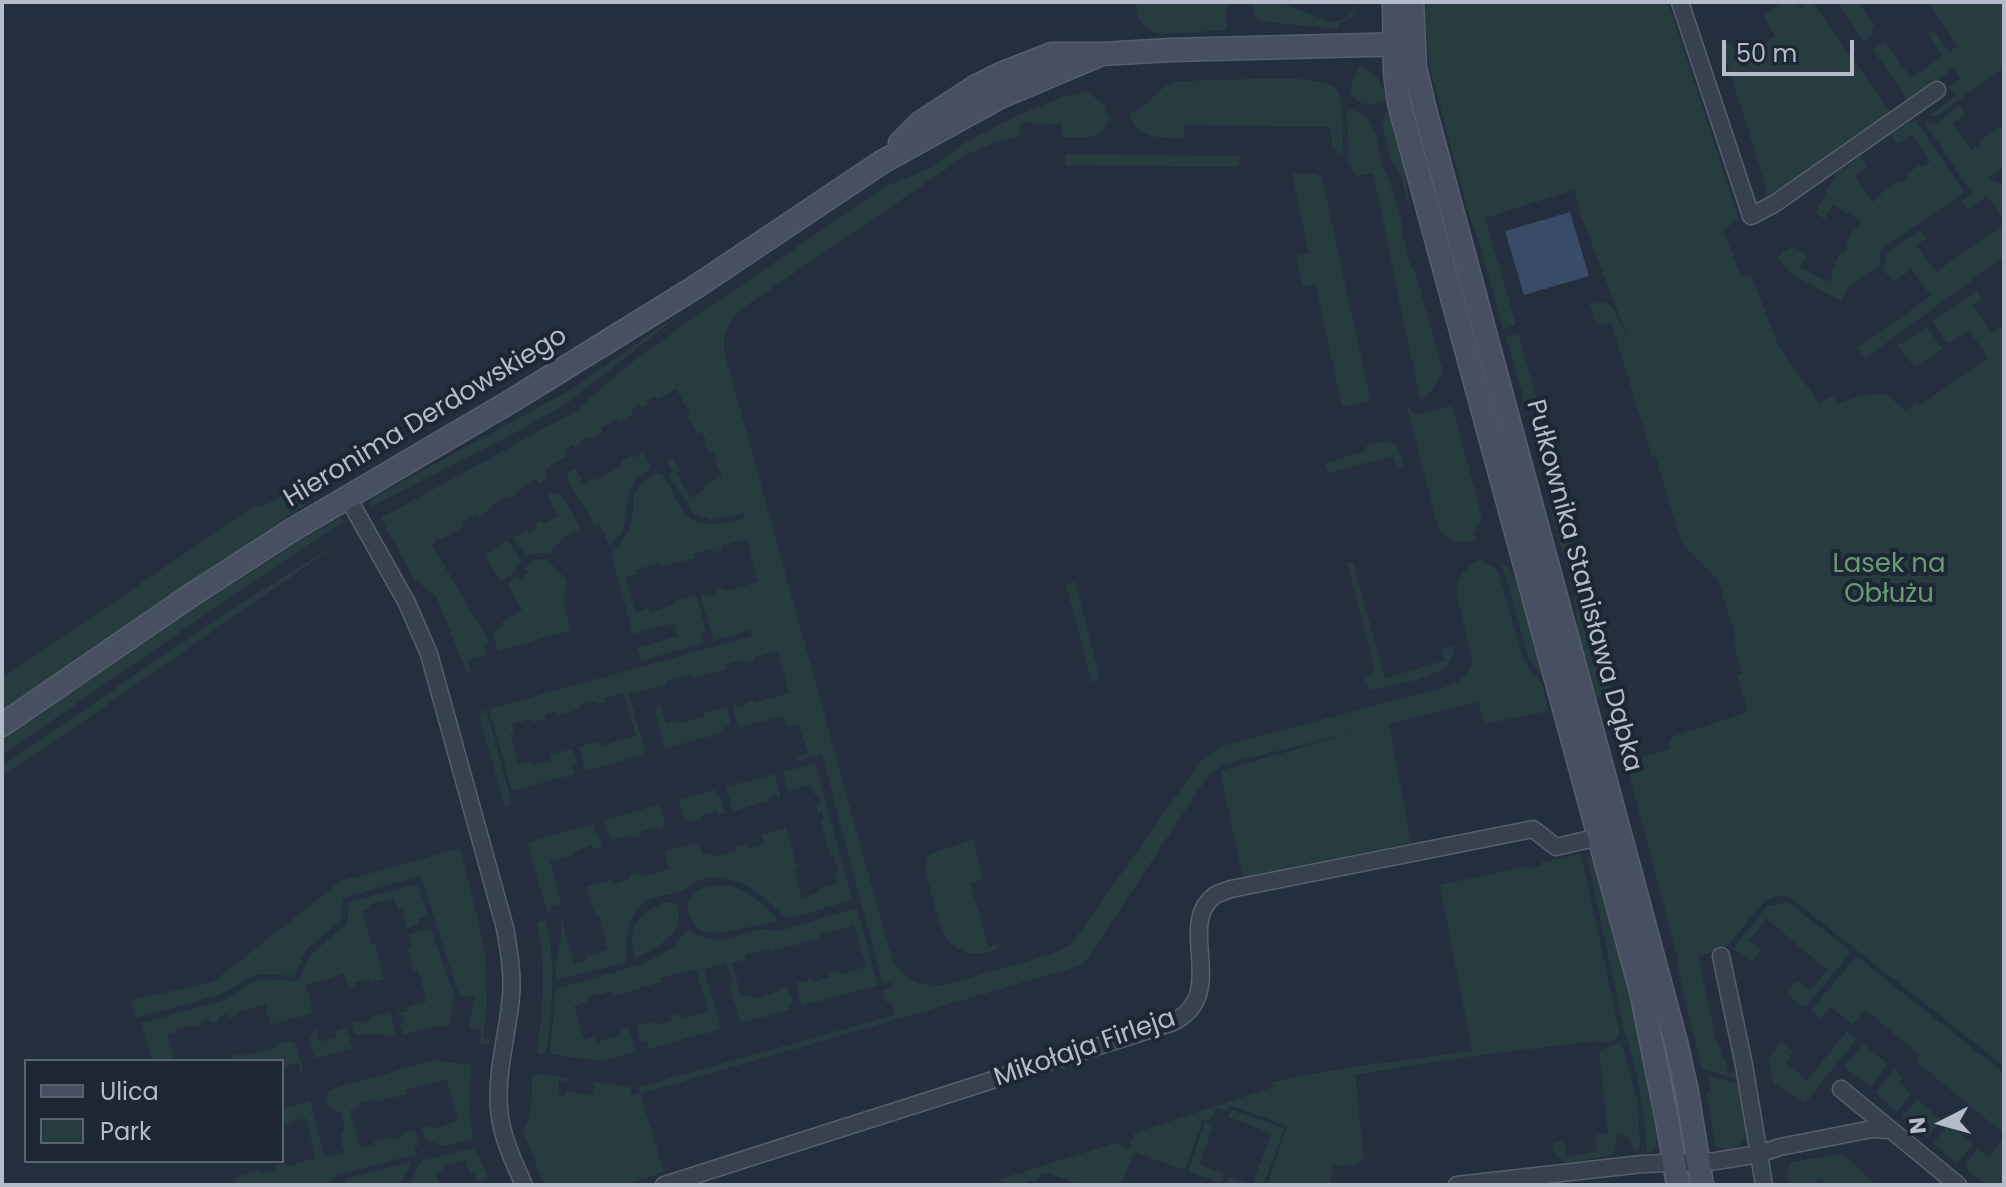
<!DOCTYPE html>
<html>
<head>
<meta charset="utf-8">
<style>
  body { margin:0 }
  #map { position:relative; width:2006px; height:1187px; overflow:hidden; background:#242f3e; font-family:Poppins,sans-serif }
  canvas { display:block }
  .frame { position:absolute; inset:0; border:4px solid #b4bcc9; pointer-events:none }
  .legend { position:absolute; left:24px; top:1059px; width:260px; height:104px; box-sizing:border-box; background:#1d2633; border:2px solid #59626f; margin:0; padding:10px 14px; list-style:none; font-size:24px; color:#b4bcc9 }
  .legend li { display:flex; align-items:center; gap:16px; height:40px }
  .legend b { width:40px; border:2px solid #59626f }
  .north { position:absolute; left:1902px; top:1083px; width:80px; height:80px; -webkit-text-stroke:6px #1d2633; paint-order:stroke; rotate:264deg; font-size:22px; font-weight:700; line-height:32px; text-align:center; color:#b4bcc9 }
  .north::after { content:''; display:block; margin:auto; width:28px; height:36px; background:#b4bcc9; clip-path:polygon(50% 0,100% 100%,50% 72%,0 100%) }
  .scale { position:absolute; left:1722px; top:40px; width:132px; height:36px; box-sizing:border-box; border:4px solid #b4bcc9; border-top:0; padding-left:10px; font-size:24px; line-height:28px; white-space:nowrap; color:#b4bcc9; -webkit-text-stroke:6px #1d2633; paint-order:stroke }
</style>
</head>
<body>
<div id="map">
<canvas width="2006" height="1187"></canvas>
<div class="frame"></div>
<ul class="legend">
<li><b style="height:10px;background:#465061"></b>Ulica</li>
<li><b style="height:22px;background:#263c3f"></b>Park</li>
</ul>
<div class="north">N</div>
<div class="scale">50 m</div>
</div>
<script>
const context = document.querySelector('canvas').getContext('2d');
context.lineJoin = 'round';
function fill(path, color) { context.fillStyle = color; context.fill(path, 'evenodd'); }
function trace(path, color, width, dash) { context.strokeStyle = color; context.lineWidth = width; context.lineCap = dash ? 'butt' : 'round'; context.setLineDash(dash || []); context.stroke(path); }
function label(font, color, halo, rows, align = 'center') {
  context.font = font + ' Poppins,sans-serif'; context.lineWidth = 8; context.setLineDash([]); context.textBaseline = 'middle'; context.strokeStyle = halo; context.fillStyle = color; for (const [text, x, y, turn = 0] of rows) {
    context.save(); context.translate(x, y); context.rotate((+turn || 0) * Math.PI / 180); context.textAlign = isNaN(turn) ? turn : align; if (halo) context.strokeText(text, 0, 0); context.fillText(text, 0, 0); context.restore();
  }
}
const green = new Path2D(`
  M1136,2H1229L1226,16L1227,30L1164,34C1145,32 1137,21 1136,2Z
  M1254,2H1277L1328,21C1345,24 1350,13 1359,2L1351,18L1338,24V29L1258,21L1252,11Z
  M1426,2H1668L1739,219L1723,230L1741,276L1751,275L1778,345L1819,403L1833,396L1838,403L1865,395L1885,394L1906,410L1916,403L1919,406L1988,358L1969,330L1950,343L1946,341L1933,321L1977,291L1982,299L1973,306L1992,333L2004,325V1066L1788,896L1774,897L1764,902L1725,949L1698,956L1717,1044H1719L1722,1058H1725L1728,1074L1736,1073L1737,1079L1702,1069L1676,961L1678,960L1626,761L1621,755L1608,709L1625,704L1641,757L1670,749V741L1674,736L1748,712L1737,675L1742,673L1733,642L1737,641L1718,580L1682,544L1656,458L1652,456L1611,322L1596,325L1590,304L1604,302L1612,306L1630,344L1582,218L1574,190L1485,218L1516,325L1503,329L1478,238L1470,218L1429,65L1425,12Z
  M1783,2H1796L1800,8L1804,5L1803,2H1812L1892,114L1775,197L1767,199L1766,186L1721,45L1730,43L1741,57L1775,36L1763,16Z
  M1838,2H1858L1875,27L1871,29L1874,34L1863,42Z
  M1928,2H2004V68L1936,116H1929L1955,96L1949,87L1961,78L1954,68L1908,100L1873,50L1885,41L1911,78L1943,56L1928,34L1934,30L1949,52L1958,46Z
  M1358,67C1376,69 1383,85 1388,101C1382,102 1373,105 1367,104C1358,103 1349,96 1351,86C1352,79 1357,74 1358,67Z
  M1291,78C1300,79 1329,82 1335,87C1345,97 1342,141 1343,156L1332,148L1331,127L1184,125V138C1163,138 1133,140 1130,112H1136L1164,87L1179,81Z
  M1087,92L1104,104L1107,115H1109C1107,142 1082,138 1062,137V124L1020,123L1019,136L991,144L968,154L740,310C729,323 722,334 724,351L886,938L893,961L903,974L911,980L919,983L940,986L1052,954L1071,945L1197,766L1206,756L1222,746L1452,685C1464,678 1471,673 1472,658L1456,591L1458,581L1463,572L1475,562L1480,560L1496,569L1499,575L1524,662L1541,682L1549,711L1484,724L1478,702L1389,724L1411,843L1243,877L1220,771L1359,731L1225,764L1209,775L1204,782L1083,965L640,1094L664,1172L623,1185H544L523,1130C535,1114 530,1093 533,1073L569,1078L568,1082L559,1080L558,1095L565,1096L567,1091L593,1095L595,1082L630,1087L633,1096L640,1094L639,1087L894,1015L891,1001L886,1002L883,991L893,987L891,982L883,985L822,754L797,761L795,758L808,753L799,724L787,727L784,716L738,728L732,705L735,704L737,708L746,705V702L753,700L754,703L789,693L778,651L753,658V662L745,664L743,660L725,665L726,669L693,678L691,675L666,681L667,685L629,694L646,754L585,771L579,747L599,741L601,746L636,736L624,693L605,698L606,702L598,704L597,701L580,705V709L557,716L555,712L545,715L546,719L533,722L531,719L512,724L514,733L510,734L519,764L530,761L532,765L551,760L550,755L573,749L577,764L572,766L574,774L512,791L489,709L752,636L750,630L714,641L700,594L704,593L706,596L715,594V590L722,588L724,591L758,582L747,539L722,546V550L714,553L712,549L694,554L695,558L662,567L660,563L636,570V574L625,577L635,612L648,608L650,612L674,605L673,601L696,595L706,631L701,633L704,643L641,661L637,648L678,636L674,623L633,634L612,556L613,551C618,545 626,538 629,530C640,501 621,494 656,473L662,474C688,518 689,535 744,518L743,513L712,520L694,514L669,475L674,472L667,461L672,458L680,471L676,473L691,498L705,490L704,486L722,475L715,463L718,461L713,452L710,454L703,442L706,440L701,431L697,433L687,415L690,413L676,389L658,399L655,396L647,401L648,405L642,408L640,405L631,410L633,414L620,422L617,419L601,428L602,432L590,439L588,436L580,441L581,444L575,448L573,445L564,450L567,456L545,469L547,478L539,483L536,479L515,492L516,495L510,499L507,496L491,506L492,509L479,517L476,514L462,523L464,526L441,540L438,537L435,539L436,542L432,545L486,636L489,643L484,645L487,655L468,660L471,672L467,673L436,596L414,579L381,518L576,411L627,366L693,318L885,187L930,168L966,142L1021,114L1062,97Z
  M1960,105L1966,114L1953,124L1971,150L1980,144L1979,141L2004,124V166L1989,178L1996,183H2004V220L1987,196L1968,209L1962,201L1972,194L1924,122L1936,124Z
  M1352,110L1361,113L1370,121L1376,136L1383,167L1390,182L1404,232L1402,233L1411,268H1414L1443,372L1426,398L1420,399L1373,173L1356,176L1347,161L1349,155L1347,115L1348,111Z
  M1391,110L1403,156L1411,215L1401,176L1391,160L1382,126L1385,114Z
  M1912,121H1916L1965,192L1881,250L1879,266L1849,286L1841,301L1792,274L1777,257L1782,255V252L1794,247L1807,254L1800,267L1829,282L1833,274L1831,272L1840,253L1844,254L1848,246L1846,244L1854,228L1857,229L1862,221L1833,205L1825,219L1815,213L1837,172L1860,157L1867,166L1854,176L1873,202L1881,196L1880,194L1897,181L1899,183L1907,178L1905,175L1920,165L1922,167L1930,162L1912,135L1898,144L1891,134Z
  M1065,154L1239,156L1240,164L1237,167L1065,165Z
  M1292,174H1315L1322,177L1370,399L1369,401L1342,407L1316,285L1303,287L1296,256L1309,253Z
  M2004,224V257L1868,356H1864L1857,348L1931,296L1912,269L1893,282L1883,269L1886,254L1920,230L1926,238L1917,245L1936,272Z
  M689,307L569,402L524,428L370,507L371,500L378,495L572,389Z
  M1927,326L1942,349L1915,367L1898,346Z
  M1518,334L1538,403L1526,406L1506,337Z
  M1407,406L1414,414H1417L1452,406L1481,513L1480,524L1474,533L1476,541C1460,543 1447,543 1438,528Z
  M1389,440L1397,445L1403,461L1402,466L1397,468L1393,456L1328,473L1325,463L1366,451V446Z
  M644,452L651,468L633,483L629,495L623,531L610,546L600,524L595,526L568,480L567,473L575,468L583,483L593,478L595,481L623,465L621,461L633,455L635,458Z
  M313,478H322L325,485L321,494L2,712V678L253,507L266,505Z
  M1553,487L1613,695L1597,699L1580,643L1573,589L1549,505Z
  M555,492L561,495L581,529L564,537L549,554L537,553L526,556L513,538L526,530L529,533L537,528L535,524L542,521L544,524L558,516L547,496Z
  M340,518L345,521L263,575L2,755V740L181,617L298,542Z
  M348,537L45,748L2,777V766L218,618Z
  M508,540L520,559V564L512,574L500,581L485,554Z
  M539,559L548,561L567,580L563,600L571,630L498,651L492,632L503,626L502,622L522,610L507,584L517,576L521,580L528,572L524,569L532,561Z
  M1494,560L1508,567L1522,591L1546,679L1529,660L1503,567Z
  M1347,563H1353L1385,678L1444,661L1441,649L1454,646C1453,652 1452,659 1448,664C1436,678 1392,685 1374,690L1370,689L1363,680L1375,669Z
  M1075,582L1099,675L1098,680L1092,682L1066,585Z
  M661,705L666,723L679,720L681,723L704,717V713L727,707L731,725L723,728L724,732L665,749L655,711L658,706Z
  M486,709L512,805L505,807L479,715Z
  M815,763L852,900L791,918L786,917C769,904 758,888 736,881C725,877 710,876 699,880C693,883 689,887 684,890C676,894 668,894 660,896C625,905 627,933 626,962L556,980V966L561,934V916L574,964L587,960L586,956L608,950L599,915L595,916L587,887L612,880L614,884L630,879L629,875L639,873L641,877L669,869L665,851L699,843L702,855L711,853L713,857L737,851L736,847L747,844L749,848L764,844L762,835L786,828L797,868L794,870L802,898L818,893L817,889L838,883L835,873L838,871L834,856H830L821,820L824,819L822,811L818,812L816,805L821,803L818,794H814L811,785L787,792L783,772Z
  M774,774L781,798L778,799L776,795L768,798V801L733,811L726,787Z
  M715,790L717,797L720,796L725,813L719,815L717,811L701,816L702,820L693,822L684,818L679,800Z
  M660,804L665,823L659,832L658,827L640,832L641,836L632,838L631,835L610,841L604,820Z
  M593,824L595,833L598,832L602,847L594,849L592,845L574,851V855L550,861L561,904L550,907L551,911L547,912L527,842Z
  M973,839L983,879L970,884L989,947L999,944L998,948C980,960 954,954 944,933C936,916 933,896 927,878C926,869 925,862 930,854Z
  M460,848L478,919L485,957L487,1003L483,1038L491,1040L489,1044H480L481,1030L473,1029L469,1026L474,997L459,995L421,876L343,898L341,920L306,950L294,976L257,974L219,995L136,1018L131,1000L213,982L341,881Z
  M1581,854L1620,1034L1614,1041L1599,1044L1598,1041L1473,1056L1355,1075L1364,1160L1353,1165L1332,1166L1331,1185H1267L1287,1126L1229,1105L1227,1111L1216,1108L1210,1121L1203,1119L1185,1170L1134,1152L1121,1185H1083L1047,1173L1041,1174L1035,1182L1029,1180L1026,1185H1011L997,1180L1115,1143L1128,1149L1135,1133L1273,1087L1271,1082L1345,1068L1472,1051L1440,885L1528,866L1530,869L1541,866L1542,862Z
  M1587,855L1596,862L1616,935L1656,1109L1659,1137L1653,1151L1647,1153C1644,1111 1639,1070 1624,1031Z
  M418,884L428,916L418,919L419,924L407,928L402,909L398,910L394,898L369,905V909L362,911L372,945L375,944L384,979L371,982L369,979L354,983L355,987L349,988L344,974L306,985L313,1013L271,1025L265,1004L237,1012L238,1016L229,1018L227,1014L219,1017V1021L211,1023L209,1019L201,1022V1026L192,1028L191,1025L176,1029V1033L167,1035L174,1061H152L142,1023L223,1000L259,979L298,981L311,954L347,924L349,902Z
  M717,885C743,884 759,900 776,917V922C752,924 727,936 703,932C693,924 688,916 687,902C694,890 703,887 717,885Z
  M665,902L677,904C688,934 657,947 635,958C626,929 639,913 665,902Z
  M1789,903L1848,949L1849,955L1806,1006L1802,1007L1788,994L1787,992L1797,981L1810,991L1827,970L1767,919L1749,940L1761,951L1752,962L1733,949L1767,906Z
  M857,908L878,985L802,1006L796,983L811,979L812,982L829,977L828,973L839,971L840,974L866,967L854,925L820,935V938L770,952L769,949L745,955L746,959L732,963L741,997L752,995L754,999L779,991V988L787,986L793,1003L789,1005L790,1010L741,1023L729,985L733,981L726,962L704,969L721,1029L648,1049L647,1041L641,1043L637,1026L654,1021L656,1025L672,1021L671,1016L681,1014L683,1018L708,1011L696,969L661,978L662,982L613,996L611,991L586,998L587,1002L574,1006L584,1040L595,1037L597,1042L621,1035L620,1030L629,1028L636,1052L600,1061L550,1054L556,989L646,963L672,948L687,929L704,938L721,940L762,929L779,931Z
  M545,920C558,963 551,1010 546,1054L537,1053C543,1008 547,967 537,922Z
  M431,928L454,995L449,1027L435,1026L403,1035L400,1024L405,1022L403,1015L399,1016L398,1013L408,1011V1007L427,1001L418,970L414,971L408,947L412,946L408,934Z
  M1859,958L2004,1073V1134L1916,1061L1920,1055L1866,1010L1853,1025L1831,1007L1821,1019L1811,1010L1854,959Z
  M390,1012L397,1036L355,1034L352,1022L359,1020L361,1024L371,1021L370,1017Z
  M346,1028L353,1048L315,1058C312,1048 305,1035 317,1029L318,1031L316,1033L319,1042L337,1037L336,1031Z
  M1847,1031L1857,1039L1806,1102H1803L1773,1083L1769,1057L1781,1042L1794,1052L1786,1062L1807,1080Z
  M1621,1040L1638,1105L1640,1147L1635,1152L1631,1146L1629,1137L1617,1134L1614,1152L1611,1155L1569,1163C1561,1160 1556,1157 1552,1150L1554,1143L1563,1141L1567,1156L1597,1152L1595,1135L1608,1133L1599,1050L1615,1045Z
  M289,1041L296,1044L303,1070L302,1078L298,1063L282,1067V1061H233L232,1055L241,1053L242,1056L276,1047V1045Z
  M1863,1044L1888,1064L1870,1087L1845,1068V1065Z
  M434,1060L471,1065L469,1114L473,1138L444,1146L426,1140L422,1128L431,1125L432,1129L458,1121L447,1079L406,1090V1094L376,1102L374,1099L359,1103V1107L350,1110L360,1148L375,1144L374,1141L391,1136L392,1140L402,1137V1133L415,1130L419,1145L414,1147L417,1154L337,1175L326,1185H237L235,1177L260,1170L261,1174L277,1170L276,1165L286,1163L288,1166L316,1158L306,1118L289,1122V1126L282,1128V1109L310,1101L325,1157L344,1152L340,1137L345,1129L341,1113C331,1108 321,1101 329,1090Z
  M1894,1069L1903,1077L1899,1083L1912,1094L1897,1112L1875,1093Z
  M1708,1076L1738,1084C1742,1102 1756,1136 1736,1147C1728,1151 1724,1150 1716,1147L1707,1093L1711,1092Z
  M1917,1099L1942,1120L1928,1137H1926L1903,1118L1902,1116Z
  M1231,1110L1284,1128L1264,1185L1226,1184L1230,1177L1253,1185L1271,1133L1228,1117Z
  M1205,1122L1213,1125L1199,1165L1224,1174L1221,1183L1188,1171Z
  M1948,1124L1973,1145L1957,1163L1934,1144V1142Z
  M2004,1137V1185C1988,1185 1971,1181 1966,1164L1978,1149L1988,1157Z
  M475,1147L488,1178L477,1182L474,1173L470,1174L466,1160L443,1166L444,1170L436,1173L439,1185H409L421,1161Z
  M1843,1154L1876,1185H1829L1819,1177L1812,1185H1789L1787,1173L1791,1162Z
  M412,1161L400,1185H346L345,1179Z`);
const water = new Path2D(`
  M1570,212L1589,276L1524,295L1505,231Z`);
const street = new Path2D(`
  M1680,2L1751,216L1774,204L1937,90
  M348,498L407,603L429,654L505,928C509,951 513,973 511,996C508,1033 496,1071 499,1108C501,1136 513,1160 524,1185
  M1721,956L1744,1065L1764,1185
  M1841,1089L1891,1130
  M664,1185L1171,1023C1231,996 1175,926 1214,896C1218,893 1225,891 1231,889L1533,829L1556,847L1599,837
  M1457,1185L1642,1164L1716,1161L1759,1154L1780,1147L1872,1129L1891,1130L1958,1185`);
const secondary = new Path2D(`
  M1394,2L1395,73L1399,103L1641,991L1667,1120L1678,1185
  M1412,2L1415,67L1425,110L1676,1042L1687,1092L1702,1185
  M900,143L920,123L975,87L1001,74L1052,54H1102L1171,50L1408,44
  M2,725L190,596L292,530L513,400L694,288L882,162L1000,97L1102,54`);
const streetNames = [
  ["Hieronima Derdowskiego",426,418,-31],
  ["Pułkownika Stanisława Dąbka",1583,586,75],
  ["Mikołaja Firleja",1085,1049,-19]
];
const parkNames = [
  ["Lasek na",1889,565],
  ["Obłużu",1889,595]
];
fill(green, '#263c3f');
fill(water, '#394c67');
trace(street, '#565f6c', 19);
trace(secondary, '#565f6c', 25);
trace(street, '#38414e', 16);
trace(secondary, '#465061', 22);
label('26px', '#b4bcc9', '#1d2633', streetNames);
label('26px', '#6b9a76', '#1d2633', parkNames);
</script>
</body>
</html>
